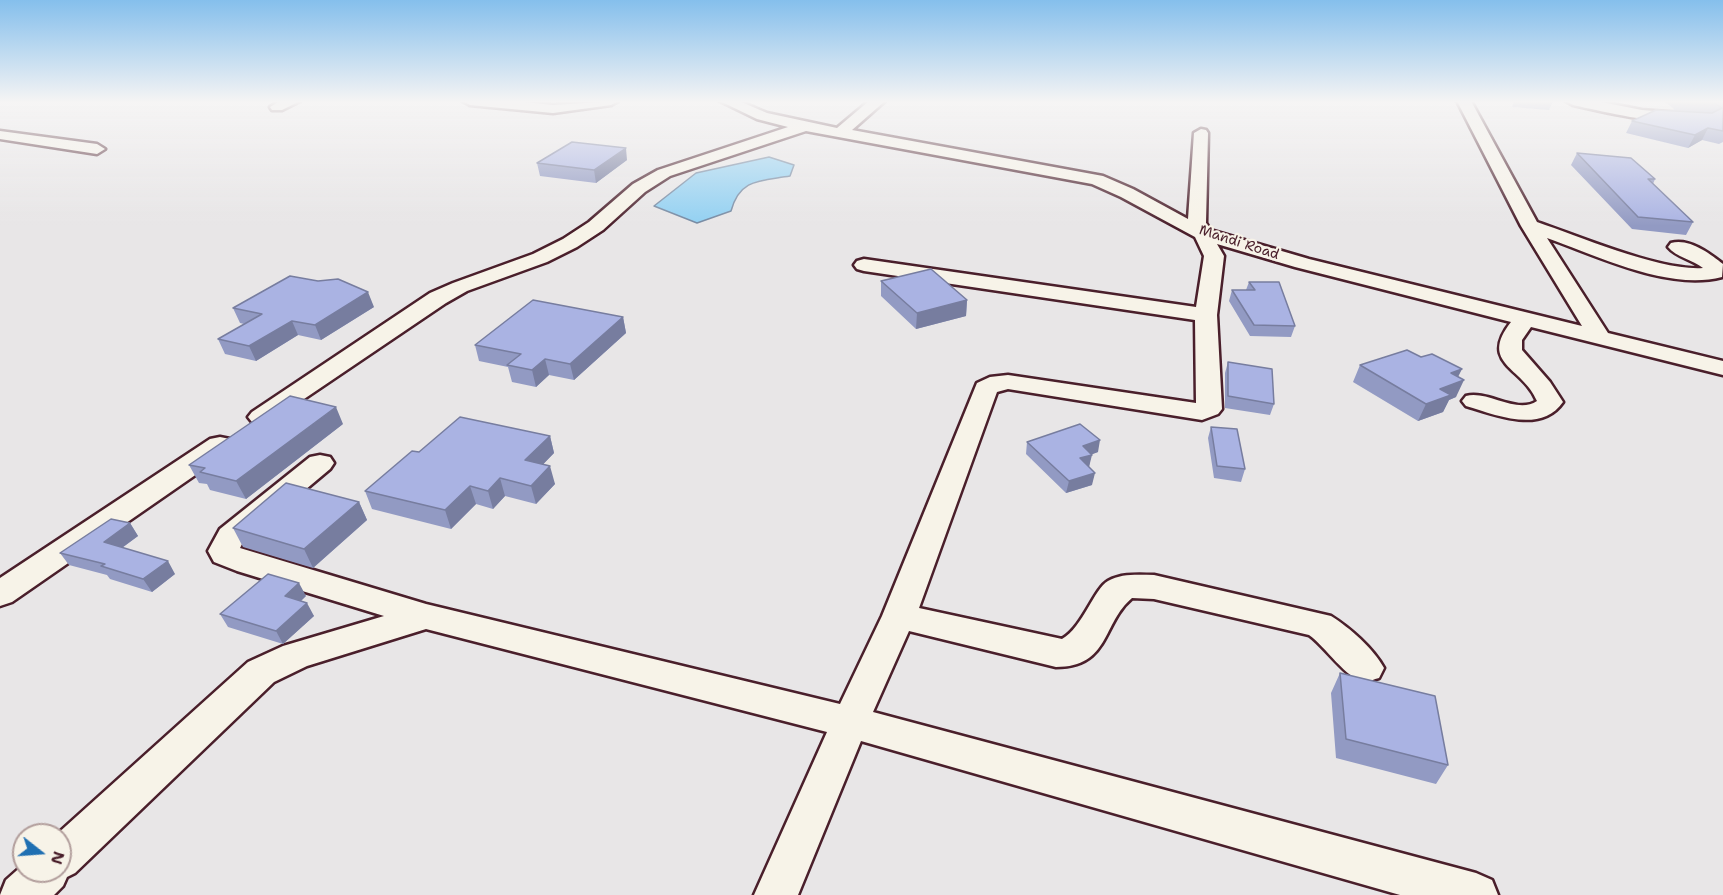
<!DOCTYPE html>
<html>
<head>
<meta charset="utf-8">
<style>
  body { margin:0 }
  #map { position:relative; width:1723px; height:895px; overflow:hidden; background:#e8e6e7; font-family:"Shantell Sans",sans-serif }
  canvas { display:block }
  .north { position:absolute; left:12px; top:823px; width:60px; height:60px; box-sizing:border-box; background:#f7f3e8; border:2px solid #b29e9c; border-radius:50%; rotate:107deg; font-size:16px; font-weight:700; line-height:24px; text-align:center; color:#4a1f2b }
  .north::after { content:''; display:block; margin:auto; width:21px; height:27px; background:#1f6fb2; clip-path:polygon(50% 0,100% 100%,50% 72%,0 100%) }
</style>
</head>
<body>
<div id="map">
<canvas width="1723" height="895"></canvas>
<div class="north">N</div>
</div>
<script>
const context = document.querySelector('canvas').getContext('2d');
context.lineJoin = 'round';
function fill(path, color) { context.fillStyle = color; context.fill(path, 'evenodd'); }
function trace(path, color, width, dash) { context.strokeStyle = color; context.lineWidth = width; context.lineCap = dash ? 'butt' : 'round'; context.setLineDash(dash || []); context.stroke(path); }
function label(font, color, halo, rows, align = 'center') {
  context.font = font + ' "Shantell Sans",sans-serif'; context.lineWidth = 4.5; context.setLineDash([]); context.textBaseline = 'middle'; context.strokeStyle = halo; context.fillStyle = color; for (const [text, x, y, turn = 0] of rows) {
    context.save(); context.translate(x, y); context.rotate((+turn || 0) * Math.PI / 180); context.textAlign = isNaN(turn) ? turn : align; if (halo) context.strokeText(text, 0, 0); context.fillText(text, 0, 0); context.restore();
  }
}
const water = new Path2D(`
  M769,157L794,165L790,176C761,181 740,178 731,211L697,223L654,206L696,173Z`);
const minor = new Path2D(`
  M280,101H300L282,110H272L270,107Z
  M463,101H515L553,105L618,101L611,105L553,113L470,105Z
  M720,101H739L767,113L837,128L869,101H885L852,130L1103,176L1133,189L1188,219L1194,133L1201,129L1206,130L1208,133L1206,223L1210,230L1309,259L1582,326L1521,226L1457,101H1471L1537,222C1581,237 1660,271 1703,268C1693,260 1676,257 1668,247L1671,243C1689,238 1709,253 1723,264L1722,277C1668,291 1598,256 1547,238L1608,333L1723,361V375L1531,327L1522,340V350L1550,382L1563,402C1541,434 1496,415 1466,406L1462,401L1466,396C1488,390 1517,415 1537,401C1523,367 1478,364 1511,322L1295,267L1217,244L1224,256L1217,315L1222,409L1218,414L1202,420L1008,389L997,392L919,608L1062,639C1083,627 1094,589 1108,581C1122,573 1139,575 1154,575L1331,616C1350,628 1373,648 1384,668L1379,678C1374,679 1369,682 1365,682C1347,680 1325,646 1309,635L1154,599L1132,598C1102,623 1110,667 1056,667L909,631L873,712L1476,873L1492,880L1498,895H1400L861,741L798,895H754L827,732L426,629L307,666L274,682L75,873L67,877L63,886L54,895H0L6,880L24,864V871H60V835H56L248,662L283,646L384,616L237,571L214,562L208,551L220,529L310,457L320,455L330,457L334,463L330,469L243,542L240,548L426,604L840,704L882,616L977,383L990,377L1008,375L1196,403L1195,320L864,271L857,269L854,265L857,261L864,259L1196,307L1204,256L1195,237L1121,197L1092,184L806,131L670,176L645,192L603,230L577,247L547,262L467,291L446,303L270,422L261,425L252,422L248,417L252,412L430,293L453,283L533,254L563,239L589,222L633,184L658,170L788,127L757,119Z
  M1566,101H1596L1642,110L1681,113L1688,117C1676,130 1592,109 1573,105Z
  M0,131L97,144L105,149L97,154L0,139Z
  M220,437L230,439L233,445L230,451L12,602L0,606V578L210,439Z`);
const wall = new Path2D(`
  M1514,101H1553L1549,110L1512,107Z
  M1664,101H1723V142L1719,144L1702,140L1688,148L1626,133L1632,121L1673,110L1674,109Z
  M1577,153L1655,179L1653,184L1693,222L1686,235L1632,229L1571,165Z
  M627,160L596,183L540,176L537,163Z
  M881,281L967,300L966,316L916,329L881,296Z
  M1249,282L1295,326L1291,337L1250,336L1229,301L1232,290H1246Z
  M374,307L321,340L298,335L256,361L225,354L218,339L244,324L240,323L233,308Z
  M623,317L626,333L574,380L549,375L536,387L512,382L508,367L479,361L475,345Z
  M1228,362L1274,404L1270,415L1225,408V373Z
  M1360,365L1458,377L1456,397L1449,400L1443,412L1418,421L1353,382Z
  M343,424L246,499L210,490L207,484L199,483L189,465Z
  M1211,427L1245,469L1241,482L1214,478L1208,438Z
  M550,436L554,453L543,464L555,484L536,504L505,496L493,509L476,504L451,529L372,509L365,491L419,452Z
  M1027,442L1098,452L1091,454L1089,467H1088L1092,485L1066,493L1026,454Z
  M359,502L367,520L313,568L243,547L233,528Z
  M130,523L138,536L122,548L175,574L152,592L110,579L107,575L69,565L60,553Z
  M306,596L301,601L314,616L283,644L228,627L220,614Z
  M1340,673L1448,765L1436,784L1336,758L1331,693Z`);
const shadedWall = new Path2D(`
  M1708,128L1702,140L1688,148L1695,135Z
  M626,148L627,160L596,183L594,170Z
  M368,292L374,307L321,340L315,325Z
  M967,300L966,316L916,329L917,313Z
  M623,317L626,333L574,380L570,364Z
  M292,321L298,335L256,361L249,346Z
  M545,359L549,375L536,387L532,370Z
  M1462,369L1455,383L1464,380L1456,397L1449,400L1443,412L1418,421L1426,404L1440,389L1451,373Z
  M336,407L343,424L246,499L236,481Z
  M550,436L554,453L530,478L525,460Z
  M1100,440L1098,452L1088,456L1092,455L1089,467L1077,471L1083,446Z
  M550,466L555,484L536,504L531,486Z
  M1095,473L1092,485L1066,493L1069,481Z
  M500,478L505,496L493,509L488,491Z
  M470,486L476,504L451,529L445,510Z
  M359,502L367,520L313,568L304,549Z
  M130,523L138,536L112,555L104,542Z
  M168,561L175,574L152,592L143,579Z
  M299,583L306,596L292,609L285,596Z
  M307,603L314,616L283,644L276,631Z`);
const building = new Path2D(`
  M1712,101H1723V131L1708,128L1695,135L1632,121L1656,110L1712,113L1722,108Z
  M572,142L626,148L594,170L537,163Z
  M1577,153L1631,158L1655,179H1648L1693,222L1638,217Z
  M931,269L967,300L917,313L881,281Z
  M290,276L318,281L338,279L368,292L315,325L292,321L249,346L218,339L262,314L233,308Z
  M1249,282H1279L1295,326L1254,325L1232,290H1255Z
  M533,300L623,317L570,364L545,359L532,370L507,365L521,354L475,345Z
  M1407,350L1421,357L1432,354L1462,369L1451,373L1464,380L1440,389L1451,395L1426,404L1360,365Z
  M1228,362L1272,369L1274,404L1228,396Z
  M290,396L336,407L236,481L200,472L205,468L189,465Z
  M460,417L550,436L525,460L550,466L531,486L500,478L488,491L470,486L445,510L365,491L412,451L419,452Z
  M1080,424L1100,440L1083,446L1092,455L1080,458L1095,473L1069,481L1027,442Z
  M1211,427L1237,429L1245,469L1217,466Z
  M286,483L359,502L304,549L233,528Z
  M111,519L130,523L104,542L168,561L143,579L101,566L105,564L60,553Z
  M268,574L299,583L285,596L307,603L276,631L220,614Z
  M1340,673L1435,696L1448,765L1346,739Z`);
const farStreetnames = [
  ["Mandi Road",1239,243,18]
];
fill(water, '#91d0f2');
trace(water, '#7589a2', 1.5);
trace(minor, '#4a1f2b', 5);
fill(minor, '#f7f3e8');
fill(wall, '#929ac3');
fill(shadedWall, '#777d9f');
fill(building, '#aab3e3');
trace(building, '#777d9f', 1.5);
const sky = context.createLinearGradient(0, 0, 0, 226);
sky.addColorStop(0, '#85bfec');
sky.addColorStop(0.45, '#f5f4f4');
sky.addColorStop(1, '#f5f4f400');
context.fillStyle = sky;
context.fillRect(0, 0, 1723, 226);
label('14px', '#4a1f2b', '#f7f3e8', farStreetnames);
</script>
</body>
</html>
